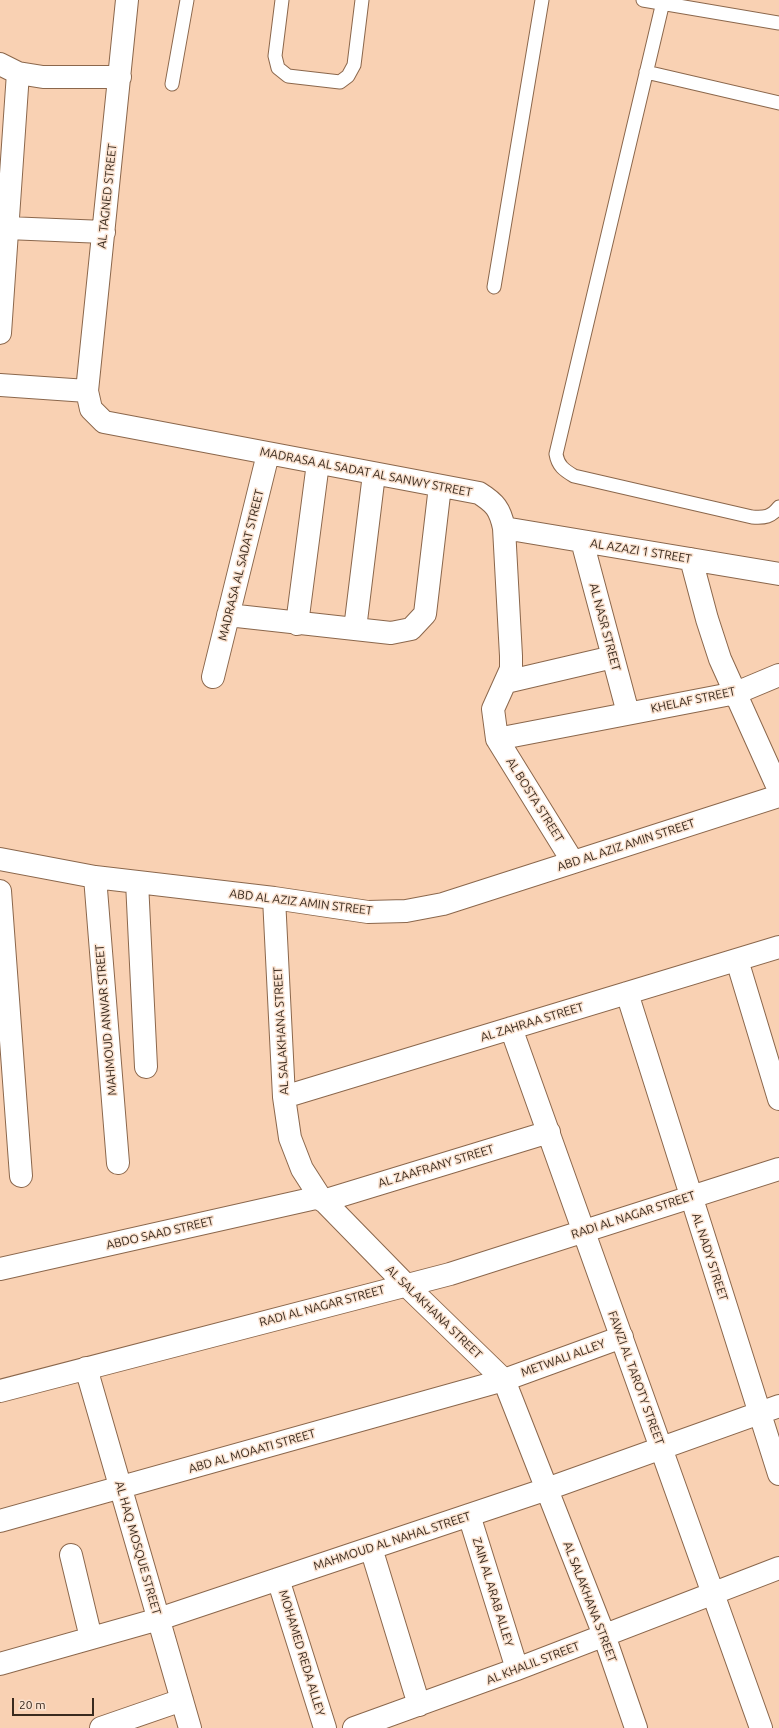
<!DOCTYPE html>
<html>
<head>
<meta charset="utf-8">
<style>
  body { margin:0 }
  #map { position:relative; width:779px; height:1728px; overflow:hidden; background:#f9d1b3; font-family:Ubuntu,sans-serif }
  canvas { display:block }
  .scale { position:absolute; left:12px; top:1698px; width:82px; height:18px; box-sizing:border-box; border:2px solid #392a1e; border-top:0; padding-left:5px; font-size:12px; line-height:14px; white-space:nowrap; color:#392a1e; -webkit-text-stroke:3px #fae2d0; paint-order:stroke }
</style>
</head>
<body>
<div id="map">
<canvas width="779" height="1728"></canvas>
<div class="scale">20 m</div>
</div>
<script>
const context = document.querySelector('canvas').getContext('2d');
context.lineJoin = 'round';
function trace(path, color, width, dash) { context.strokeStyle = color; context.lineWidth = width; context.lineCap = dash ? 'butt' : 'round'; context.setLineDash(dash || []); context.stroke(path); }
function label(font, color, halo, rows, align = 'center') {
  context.font = font + ' Ubuntu,sans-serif'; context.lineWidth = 3; context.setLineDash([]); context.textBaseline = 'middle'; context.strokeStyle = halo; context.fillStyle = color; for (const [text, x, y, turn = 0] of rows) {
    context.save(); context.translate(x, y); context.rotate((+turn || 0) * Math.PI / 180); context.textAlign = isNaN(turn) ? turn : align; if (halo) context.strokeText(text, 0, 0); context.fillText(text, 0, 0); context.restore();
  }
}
const service = new Path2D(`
  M282,0L275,56L278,68L288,76L340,82L348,76L354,65L362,0
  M643,0L779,23
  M663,2L556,454C558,466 564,470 574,476L752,517C765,518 771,517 779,507
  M646,72L779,103
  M172,84L187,0
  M494,287L542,0`);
const minor = new Path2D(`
  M127,0L87,391L91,409L104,422L479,493C495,503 500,509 504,528L511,656V669L493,709L497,739L573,862
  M0,64L18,73L43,77H120
  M7,228L104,232
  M0,333L18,73
  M0,385L87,391
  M504,528L779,574
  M582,541L628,713
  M691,559L707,619L720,659L779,790
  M228,615L391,633L411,629L425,614L440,486
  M297,624L318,463
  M355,629L374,474
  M213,677L268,454
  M506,682L613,657
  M497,739L736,693L779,675
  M0,859L95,877L274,898L368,912L406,911L443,904L779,796
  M95,877L118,1163
  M137,882L146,1067
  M0,891L21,1176
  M274,898L284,1097L290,1138L302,1169L320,1197L405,1284L504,1380L604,1635L636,1728
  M737,960L779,1099
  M627,993L779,1474
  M511,1028L761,1728
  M284,1097L779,947
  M323,1201L549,1132
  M0,1269L320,1197
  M86,1368L190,1728
  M0,1391L450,1274L779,1169
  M469,1515L517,1669
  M0,1521L504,1380L622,1337
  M371,1548L419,1705
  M71,1555L91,1638
  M278,1579L325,1728
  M0,1664L159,1619L547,1489L779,1406
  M101,1728L182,1700
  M354,1728L517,1669L779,1568`);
const streetNames = [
  ["AL TAGNED STREET",107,196,-84],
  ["MADRASA AL SADAT AL SANWY STREET",366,472,11],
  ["AL AZAZI 1 STREET",641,551,9],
  ["MADRASA AL SADAT STREET",241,565,-76],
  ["AL NASR STREET",605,627,75],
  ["KHELAF STREET",693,700,-12],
  ["AL BOSTA STREET",535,800,58],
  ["ABD AL AZIZ AMIN STREET",626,845,-18],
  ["ABD AL AZIZ AMIN STREET",301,902,7],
  ["MAHMOUD ANWAR STREET",106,1020,-95],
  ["AL ZAHRAA STREET",532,1022,-17],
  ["AL SALAKHANA STREET",281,1031,-93],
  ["AL ZAAFRANY STREET",436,1166,-17],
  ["RADI AL NAGAR STREET",633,1215,-18],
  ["ABDO SAAD STREET",160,1233,-13],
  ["AL NADY STREET",710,1257,72],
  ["RADI AL NAGAR STREET",322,1306,-15],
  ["AL SALAKHANA STREET",434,1312,44],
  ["METWALI ALLEY",563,1358,-20],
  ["FAWZI AL TAROTY STREET",636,1378,70],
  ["ABD AL MOAATI STREET",252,1451,-16],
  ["MAHMOUD AL NAHAL STREET",392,1541,-18],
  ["AL HAQ MOSQUE STREET",138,1548,74],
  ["ZAIN AL ARAB ALLEY",493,1592,73],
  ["AL SALAKHANA STREET",590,1602,69],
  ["MOHAMED REDA ALLEY",302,1653,73],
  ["AL KHALIL STREET",533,1663,-21]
];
trace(service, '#8b674c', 15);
trace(minor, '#8b674c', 24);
trace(service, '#fff', 13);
trace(minor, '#fff', 22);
label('12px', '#392a1e', '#fae2d0', streetNames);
</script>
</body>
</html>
